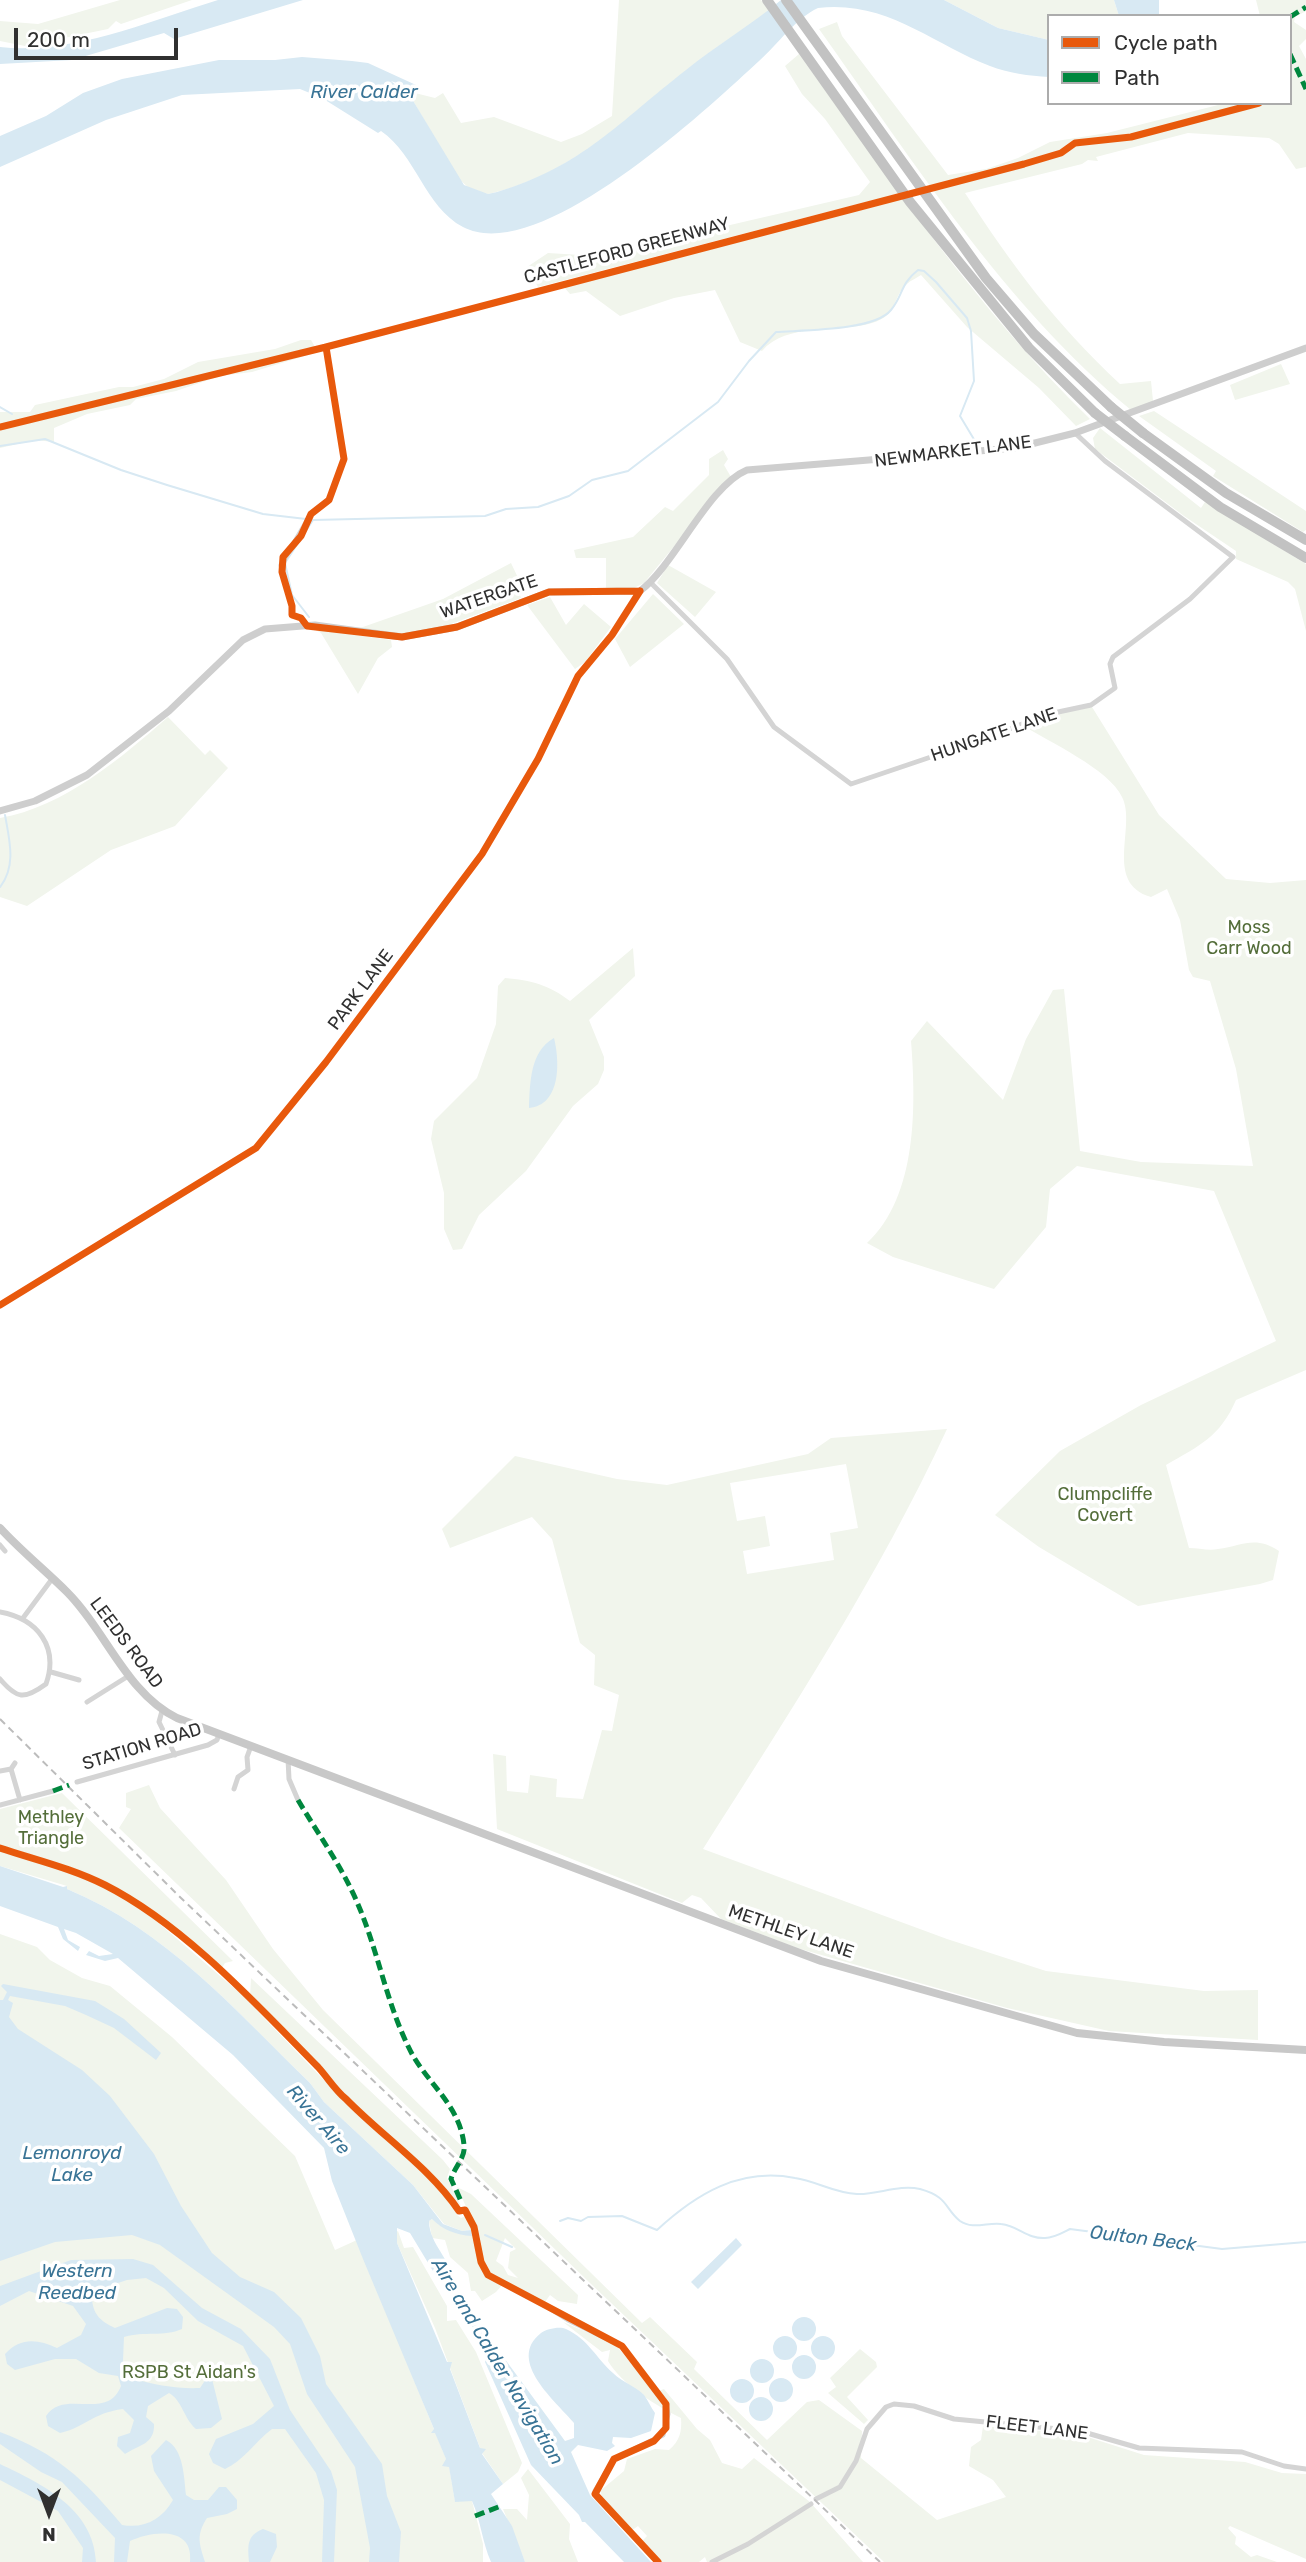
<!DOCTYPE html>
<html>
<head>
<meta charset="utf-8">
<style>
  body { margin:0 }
  #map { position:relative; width:1306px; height:2562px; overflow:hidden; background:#fff; font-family:Rubik,sans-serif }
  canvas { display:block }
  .legend { position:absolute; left:1047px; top:14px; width:245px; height:91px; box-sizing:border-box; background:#fff; border:2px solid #acacac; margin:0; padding:9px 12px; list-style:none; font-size:21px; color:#303030 }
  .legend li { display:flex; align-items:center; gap:14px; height:35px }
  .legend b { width:35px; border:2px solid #acacac }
  .north { position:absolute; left:14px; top:2478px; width:70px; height:70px; -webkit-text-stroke:5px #fff; paint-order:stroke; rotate:180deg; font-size:19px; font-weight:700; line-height:28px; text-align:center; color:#303030 }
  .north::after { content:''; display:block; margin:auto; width:24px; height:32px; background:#303030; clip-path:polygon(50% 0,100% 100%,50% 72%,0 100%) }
  .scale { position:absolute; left:14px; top:28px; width:164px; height:32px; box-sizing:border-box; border:4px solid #303030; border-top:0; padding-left:9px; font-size:21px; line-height:24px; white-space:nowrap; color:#303030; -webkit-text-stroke:5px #fff; paint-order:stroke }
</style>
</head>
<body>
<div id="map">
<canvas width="1306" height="2562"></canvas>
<ul class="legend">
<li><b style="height:9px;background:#e8590c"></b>Cycle path</li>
<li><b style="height:9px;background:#00873e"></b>Path</li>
</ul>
<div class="north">N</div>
<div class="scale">200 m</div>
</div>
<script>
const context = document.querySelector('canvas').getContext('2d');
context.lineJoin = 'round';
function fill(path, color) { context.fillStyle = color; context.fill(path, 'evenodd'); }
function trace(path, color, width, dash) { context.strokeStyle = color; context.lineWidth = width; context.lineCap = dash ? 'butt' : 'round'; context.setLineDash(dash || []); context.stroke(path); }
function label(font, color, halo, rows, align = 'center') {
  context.font = font + ' Rubik,sans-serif'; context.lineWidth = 7; context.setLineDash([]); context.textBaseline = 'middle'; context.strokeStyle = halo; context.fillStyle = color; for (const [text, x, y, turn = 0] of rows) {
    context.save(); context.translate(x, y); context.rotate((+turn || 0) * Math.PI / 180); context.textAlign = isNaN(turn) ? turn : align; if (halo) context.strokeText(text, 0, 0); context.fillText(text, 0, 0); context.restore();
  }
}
const green = new Path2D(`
  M120,0H192L121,24L116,21L108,29L25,46L0,41V21L38,24Z
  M619,0H761L769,10C751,25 731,37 712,51C641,105 579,174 488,194L471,190L458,178L412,99L411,92L435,98L443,93L461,123L494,117L561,142L582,134L612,116Z
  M944,0H1114L1119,16H1049V40L998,28Z
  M1256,0H1306V11L1295,17L1294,22L1306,30V39L1299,46L1306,59V167L1296,169L1279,144L1269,138L1188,133L1096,157L1098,161L1088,160L1082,164L965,193C1014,268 1054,322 1120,384L1151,381L1153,401L1131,410C1004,305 914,162 819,29L837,22L842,36L948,175L986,169L1018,158L1050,142L1107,133L1226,103H1290V16H1260Z
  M799,54C890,180 978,310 1090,419L1076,426L1039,388L967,327L921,275C917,278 911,280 907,284C891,298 899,315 872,323C839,333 786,322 762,351L740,342L715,290L674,298L620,316L586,291L570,294L563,286L885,204L881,198L538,287L527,267L548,253L597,256L859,195L870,182L825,119L802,94L785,66Z
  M301,340H311L318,352L252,372L220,376L176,391L136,399L130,405L87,414L54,428V442L35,440L0,448V412H30L35,405L119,387H133L164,379L198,362L275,349Z
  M1281,364L1290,384L1235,400L1230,385Z
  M1154,411L1306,511V530L1303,532L1213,476L1216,471L1139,416Z
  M1100,428L1201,508L1205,502L1306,564V631L1295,589L1288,582L1236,559V551L1184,516L1095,449L1093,438Z
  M723,450L728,459L724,465L731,477L644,583L634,588H606V558H576L574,550L633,537L665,507L673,511L709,475V459Z
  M511,563L520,582L516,584L521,598L443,627L403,634L360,628L443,599Z
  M668,565L716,592L695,617L657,583Z
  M653,594L684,624L630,667L615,639Z
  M550,597L566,625L584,604L611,627L585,662L575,669L527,605Z
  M314,629L391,640L392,647L378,658L358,694L321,633Z
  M1092,707L1159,815L1226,879L1270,883L1306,880V1370L1236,1400C1220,1437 1199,1446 1166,1465L1189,1548C1198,1548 1209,1551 1218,1549C1242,1546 1255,1535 1279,1551L1273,1580L1260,1584L1138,1606L1039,1547L995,1515L1060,1451L1141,1405L1276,1341L1214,1191L1077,1166L1050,1189L1046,1227L994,1289L893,1257L867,1243C918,1196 916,1104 911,1041L927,1021L1003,1100L1026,1039L1053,990L1064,989L1080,1151L1141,1162L1253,1166L1236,1069L1210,981L1193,977L1189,970L1180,920L1167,889L1151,897C1103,883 1137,826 1122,797C1109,769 1049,742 1022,725L1047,716Z
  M168,717L205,755L210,750L228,768L175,826L111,850L27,906L0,897V818C64,807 121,758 168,717Z
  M633,948L635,976L589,1020L604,1057V1070L598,1084L573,1106L526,1171L479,1215L462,1249L453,1250L444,1229V1193L431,1139L434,1121L477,1078L496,1024L498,986L505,978C531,980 549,985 570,1001Z
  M947,1429C879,1576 790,1712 703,1849L947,1939L1046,1971L1204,1991L1258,1990V2040L1109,2031L1007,2008L797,1948L721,1919L701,1898L692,1895L682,1903L497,1829L493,1754L506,1756L507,1791L528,1793L530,1775L557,1779L556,1797L583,1799L602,1730L612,1731L619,1695L594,1685L595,1655L580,1643L552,1539L532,1517L450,1548L442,1529L515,1456L617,1479L667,1485L808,1454L831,1438ZM846,1464L858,1528L830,1533L834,1560L747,1574L743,1551L770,1546L765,1516L737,1521L730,1483Z
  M149,1785L160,1808L226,1880L273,1949L323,2010L642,2323L650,2317L697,2362L694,2369L767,2440L807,2402L819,2400L862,2431L861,2458L937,2520L1006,2497L993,2480L969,2466L971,2447L981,2440L983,2426L1078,2434L1144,2455L1245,2462L1282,2473L1306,2474V2559L1230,2526L1228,2528L1236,2537L1235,2544L1251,2557L1257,2555L1277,2562H884L590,2283L119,1828L131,1809L126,1807V1793Z
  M62,1793L233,1961L225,1963L220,1971C185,1939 147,1904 103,1882C70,1866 35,1858 0,1847V1809Z
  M0,1849L81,1875L140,1907L241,1994L347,2104L421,2171L456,2209L457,2215L461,2218L466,2216L473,2228L478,2251L481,2250L480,2237L457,2187L471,2194L578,2295L577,2304L558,2301L550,2295L545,2302L504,2283L496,2292L482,2301L475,2291H471L468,2273L450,2257L445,2240L432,2238L429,2221L432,2219L463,2235L471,2230L462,2231L444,2224L413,2185L324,2102L310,2083C235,2010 166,1930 67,1889V1886L0,1866ZM505,2238L516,2249L510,2252L508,2268L518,2278L508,2275L503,2266L496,2261Z
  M0,1934L37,1947L50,1960L82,1978L110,1986L172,2037L295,2156L335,2250L357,2240L449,2466L455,2501H472L483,2544V2562H0Z
  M251,1978L443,2160L450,2169L447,2178L461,2206L443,2190L441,2182H435L352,2104L326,2072L260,2009L250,1996Z
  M398,2231L404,2248L413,2247L447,2306V2321L456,2320L476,2352L522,2463L518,2472L503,2484L482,2453L435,2328L397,2243L395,2233Z
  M563,2322L615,2344L655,2392L664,2389L697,2429L710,2440L722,2463L742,2469L754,2458L810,2502L863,2562H707L705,2557L699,2562H661L641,2542L647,2536L638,2526L631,2531L604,2501L600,2491L624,2471L627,2459L655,2449L669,2450C680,2441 682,2431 681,2418C658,2407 621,2384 608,2361L610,2350L602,2352Z
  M860,2349L876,2362L877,2367L847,2397L868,2420L864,2424L828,2393L836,2387L830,2378Z
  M528,2469L570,2524L569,2539L578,2562H525L503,2509H517L527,2520L529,2495L521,2478Z`);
const water = new Path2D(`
  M218,0H303L174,39L164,33L72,60L0,64V47C73,55 149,21 218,0Z
  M781,0H944L998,28L1049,40V77C1029,76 1008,73 990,66C932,44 887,0 818,8C796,18 778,44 759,61C707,109 539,267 463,227C425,207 416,155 381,131L378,133L322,98L300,89L182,95L106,120L0,167V136L46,116L83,93L122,79L219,60H275L302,57L352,61L368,63L416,85L414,89L391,81L404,92L406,89L411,92L412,99L464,185L488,194L497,192C583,166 619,122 686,70C717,45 751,25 781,0Z
  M1114,0H1159V16H1119Z
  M554,1038C560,1062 561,1105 529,1108C530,1083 530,1051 554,1038Z
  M0,1866L63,1887L67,1886V1889C166,1930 235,2010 310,2083L324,2102L413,2185L443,2224L462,2231L471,2230L472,2236C456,2235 443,2230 432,2219L429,2221C429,2245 453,2260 453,2284L492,2349L499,2351L565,2441L574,2438V2423C558,2403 505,2361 541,2333C546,2329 560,2326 566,2329C588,2339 596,2358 613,2373C622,2382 635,2386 644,2395C648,2400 651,2408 655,2413L651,2431L631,2438L613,2437L612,2443L615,2446L607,2451L578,2445L571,2452L590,2495L651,2562H624L585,2522H582L579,2515L531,2465L485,2362L487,2352L449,2287L439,2281L410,2233L397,2228V2243L447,2362H452L450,2369L480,2448L486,2449L482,2454L503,2484L491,2494L512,2526L525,2562H491C482,2542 481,2521 472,2501L455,2502L449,2467L442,2466L446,2459L435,2433H431L434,2429L363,2259L332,2181L324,2148L233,2055L118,1958L105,1961L86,1955L89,1951L99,1956L113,1954L76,1933L64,1929L68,1940L80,1947L78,1951L63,1939L58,1927L0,1906Z
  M3,1984L95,2001L124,2019L161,2053L156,2060L114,2028L86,2015L65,2006L10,1996L8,2000L13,2003L9,2017L18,2029L82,2070L110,2096L154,2154L181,2206L212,2253L240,2277L274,2292L301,2318L320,2356L326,2384L382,2464L387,2496L401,2532L399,2562H369L370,2548L355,2467L307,2394L290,2344L274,2327L160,2245L132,2235L55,2242L0,2261V2000H3L7,1992L1,1986Z
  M736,2238L742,2245L698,2289L691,2282Z
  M133,2259L153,2265L202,2308L241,2329L270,2359L290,2410L331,2471L337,2490L334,2562H322L324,2500L316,2473L285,2429H272C255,2442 243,2461 225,2469L213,2463L209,2454L216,2439L253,2424L274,2406L243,2346L198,2321L164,2288L146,2278L127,2280L112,2285L102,2298L92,2300C94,2316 101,2321 115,2328L167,2308L177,2309L183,2317L182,2329C164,2337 144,2331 124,2337L123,2361L132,2378C153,2385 178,2389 200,2388L206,2379H212L222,2419L211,2428L196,2429C184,2419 182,2400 169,2393L148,2406L146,2417L154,2424C155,2444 139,2445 125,2454L117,2446L118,2437L130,2433L134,2420L123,2409C92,2413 86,2427 60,2433L48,2426L46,2416C64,2388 107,2422 121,2386L118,2376L99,2373L76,2359H55L15,2370L7,2364L5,2354C20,2337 38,2339 57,2348L81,2335L86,2324L73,2306L29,2291L0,2306V2286L71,2260Z
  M792 2329a12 12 0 1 1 24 0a12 12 0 1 1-24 0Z
  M811 2348a12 12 0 1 1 24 0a12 12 0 1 1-24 0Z
  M773 2348a12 12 0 1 1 24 0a12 12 0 1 1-24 0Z
  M792 2367a12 12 0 1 1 24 0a12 12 0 1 1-24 0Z
  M750 2371a12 12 0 1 1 24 0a12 12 0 1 1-24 0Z
  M769 2390a12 12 0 1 1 24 0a12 12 0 1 1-24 0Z
  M730 2391a12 12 0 1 1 24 0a12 12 0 1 1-24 0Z
  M749 2409a12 12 0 1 1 24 0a12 12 0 1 1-24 0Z
  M0,2432C56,2453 84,2479 122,2525C145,2529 162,2519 173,2500L154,2471L151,2456L166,2440C184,2449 184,2478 186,2495L194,2500H208L219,2487H226L237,2500V2509L227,2514L207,2518C196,2535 199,2543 205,2562H190C194,2525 151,2531 130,2541L127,2562H114L115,2538L62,2482L41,2472L0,2444Z
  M0,2464C42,2484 94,2509 96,2562H82L83,2548L58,2511L0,2480Z
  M263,2529L276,2534L277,2547L270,2562H249C248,2546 246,2536 263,2529Z`);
const stream = new Path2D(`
  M0,407L12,414
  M0,446L45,439L121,470L167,485L263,514L306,519
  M309,617L292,595L285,563L313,520L485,516L506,509L538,507L569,496L592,480L628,471L718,402L749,361L776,332C803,330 874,331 891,310C903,296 900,284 918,270L924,271L936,282L967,318L971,331L974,381L960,416L975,441
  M0,887C17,866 9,838 5,815
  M560,2221L568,2218L581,2221L588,2217L622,2216L657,2230C696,2194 740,2167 795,2178C816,2181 834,2193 857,2194C877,2195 899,2184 920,2189C949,2197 944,2208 960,2221C973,2230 988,2222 1001,2224C1019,2226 1027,2239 1045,2238C1054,2238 1062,2233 1070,2229L1222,2249L1306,2242
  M485,2235L512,2247`);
const minor = new Path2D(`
  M651,583L727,659L774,727L851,784L990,737L1044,715L1091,705L1115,688L1110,664L1113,657L1190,599L1233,557L1105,461L1075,433
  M307,626L301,618L292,615V606L281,565L311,514L329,500L344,459L326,347
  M0,1305L256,1148L326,1062L482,854L538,759L578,676L612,635L640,591
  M0,1545L5,1551
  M0,1612C38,1619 59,1647 46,1684C24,1700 17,1699 0,1679
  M23,1618L52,1579
  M51,1672L79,1680
  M87,1702L130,1675
  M162,1711L159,1722L175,1755
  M288,1759L289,1779L298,1800
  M15,1763L11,1769L20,1800
  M0,1771L11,1769
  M77,1782L208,1745L217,1740L219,1734
  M234,1789L238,1777L248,1770L247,1757L251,1746
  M0,1805L53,1791
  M543,2304L568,2320L622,2346L666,2404L668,2414L663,2435L614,2459L595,2491L597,2498L658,2562
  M816,2499L840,2487L856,2461L867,2429L886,2407L894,2404L914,2406L954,2419L1080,2431L1139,2448L1242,2452L1284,2466L1306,2469
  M712,2562L748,2544L811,2504`);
const secondary = new Path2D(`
  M0,811L35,801L87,775L169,711L243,640L265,629L315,625L402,637L457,627L549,592L640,591C675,565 708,486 747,470L1015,448L1075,433L1306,348`);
const primary = new Path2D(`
  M0,1528C21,1551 45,1570 67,1592C106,1631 127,1694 177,1718L821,1961L1077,2033L1164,2042L1306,2050`);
const motorway = new Path2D(`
  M767,0L910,202L1029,348L1095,413
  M786,0L986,278L1034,334L1111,407
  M1143,433L1226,493L1306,540
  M1125,436L1220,507L1306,558`);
const rail = new Path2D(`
  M0,1719L181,1898L880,2562`);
const motorwayBridge = new Path2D(`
  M1111,407L1143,433
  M1095,413L1125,436`);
const quiet = new Path2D(`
  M1290,17L1306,7
  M1290,54L1306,89
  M53,1791L69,1785
  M298,1800C318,1834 341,1865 357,1902C378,1950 386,2002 409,2048C425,2082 460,2104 464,2145C466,2157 454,2168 451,2179L461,2201
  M482,2344L487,2341
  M475,2516L501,2506`);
const cycleway = new Path2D(`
  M326,347L344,459L329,500L311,514L301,536L283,557L282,572L292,606V615L301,618L307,626L402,637L457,627L549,592L640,591
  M0,427L326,347L1024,164L1061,153L1075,143L1131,137L1259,103
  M0,1305L256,1148L326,1062L482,854L538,759L578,676L612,635L640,591
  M0,1848C36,1860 71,1868 105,1885C184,1925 256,2004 318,2067C328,2078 335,2090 346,2099C382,2136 430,2168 459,2211L465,2210L474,2227L481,2262L488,2275L622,2346L666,2404V2428L654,2441L614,2459L595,2494L658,2562`);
const streetNames = [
  ["CASTLEFORD GREENWAY",627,251,-15],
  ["NEWMARKET LANE",953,452,-7],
  ["WATERGATE",489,597,-19],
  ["HUNGATE LANE",994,735,-19],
  ["PARK LANE",361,990,-53],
  ["LEEDS ROAD",126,1643,53],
  ["STATION ROAD",142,1747,-17],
  ["METHLEY LANE",791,1932,19],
  ["FLEET LANE",1037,2428,7]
];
const parkNames = [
  ["Moss",1249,928],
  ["Carr Wood",1249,949],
  ["Clumpcliffe",1105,1495],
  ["Covert",1105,1516],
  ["Methley",51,1818],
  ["Triangle",51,1839],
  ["RSPB St Aidan's",189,2373]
];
const waterNames = [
  ["River Calder",364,93],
  ["River Aire",318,2120,49],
  ["Lemonroyd",72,2154],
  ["Lake",72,2176],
  ["Oulton Beck",1143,2239,7],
  ["Western",77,2272],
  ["Reedbed",77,2294],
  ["Aire and Calder Navigation",497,2362,59]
];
fill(green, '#f1f5ec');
fill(water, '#d8e9f3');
trace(stream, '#d8e9f3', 2);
trace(minor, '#d4d4d4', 5);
trace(secondary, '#cecece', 7);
trace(primary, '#c8c8c8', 8);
trace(motorway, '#c2c2c2', 10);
trace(rail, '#bcbcbc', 2, [7, 5]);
trace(motorwayBridge, '#c2c2c2', 10);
trace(quiet, '#00873e', 5, [10, 5]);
trace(cycleway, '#e8590c', 7);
label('18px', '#303030', '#fff', streetNames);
label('18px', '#546e3a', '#fff', parkNames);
label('italic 19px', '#397496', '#fff', waterNames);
</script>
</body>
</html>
